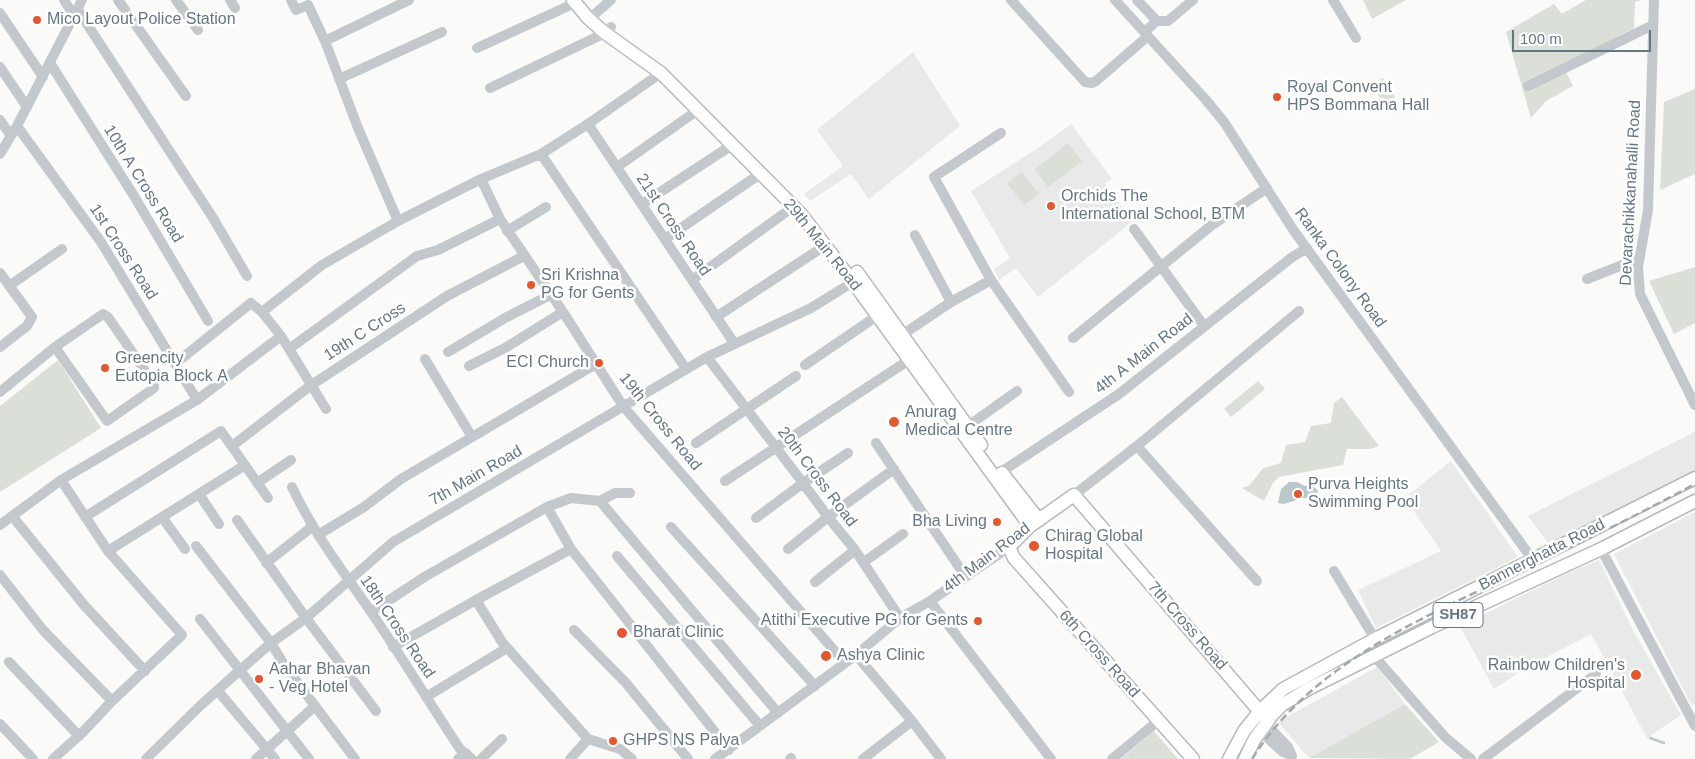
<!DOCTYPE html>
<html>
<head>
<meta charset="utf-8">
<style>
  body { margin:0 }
  #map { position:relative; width:1695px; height:759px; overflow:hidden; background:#fafaf8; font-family:Arial,sans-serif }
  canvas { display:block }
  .scale { position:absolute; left:1512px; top:30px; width:139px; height:22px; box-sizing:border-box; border:2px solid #657683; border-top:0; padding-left:6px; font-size:15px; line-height:18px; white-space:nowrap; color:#657683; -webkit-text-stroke:4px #fff; paint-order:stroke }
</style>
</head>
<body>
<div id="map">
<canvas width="1695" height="759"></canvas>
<div class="scale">100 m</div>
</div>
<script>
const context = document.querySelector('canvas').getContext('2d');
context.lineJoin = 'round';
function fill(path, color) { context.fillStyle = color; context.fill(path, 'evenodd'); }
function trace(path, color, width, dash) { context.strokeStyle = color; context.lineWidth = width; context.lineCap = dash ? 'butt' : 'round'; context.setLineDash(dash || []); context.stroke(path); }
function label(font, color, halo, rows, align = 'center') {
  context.font = font + ' Arial,sans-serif'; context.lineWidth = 5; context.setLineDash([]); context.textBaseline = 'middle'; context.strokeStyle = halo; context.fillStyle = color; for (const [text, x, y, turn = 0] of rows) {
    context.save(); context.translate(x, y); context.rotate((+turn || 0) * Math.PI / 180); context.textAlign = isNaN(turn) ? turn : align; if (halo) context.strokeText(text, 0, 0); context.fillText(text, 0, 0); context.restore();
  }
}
const built = new Path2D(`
  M913,52L960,126L869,199L851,174L810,201L804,194L843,166L817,130Z
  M1071,124L1112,179L1105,183L1132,222L1038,297L1016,268L999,280L994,269L1010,258L971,191L1041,146Z
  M1695,432V472L1548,543L1528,516Z
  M1451,461L1518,557L1376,628L1358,590L1441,551L1405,498Z
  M1695,512V704L1692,706L1614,554Z
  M1599,560L1634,632L1681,715L1647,738L1591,634L1524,669L1494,689L1460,626L1568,573Z
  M1377,667L1405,704L1309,758L1278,722Z`);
const green = new Path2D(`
  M1363,0H1406L1372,19Z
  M1586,0H1642L1635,2L1634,28L1563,66L1573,86L1546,101L1531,118L1506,32L1554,4L1562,14Z
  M1383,78L1395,97L1385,103L1382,97L1380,98L1374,90L1372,91L1369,86Z
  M1695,89V174L1660,190L1664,102Z
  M1068,143L1082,161L1048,187L1035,169Z
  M1022,172L1039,194L1024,205L1007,183Z
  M1695,267V323L1674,334L1649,281Z
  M58,360L101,428L0,492V406Z
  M1258,381L1265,389L1231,417L1224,409Z
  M1342,397L1379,446L1370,449H1347L1343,465L1279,477L1273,483L1264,501L1242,488L1250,485L1263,468L1281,463L1286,445L1305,442L1311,426L1331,423L1334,403Z
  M1405,704L1439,742L1410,759L1309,758Z
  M1154,731L1178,759H1121Z`);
const water = new Path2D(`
  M1289,482H1297L1305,486L1312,485L1318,491L1316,498H1303L1284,504L1278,503L1281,489Z`);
const stream = new Path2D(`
  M1650,738L1664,743`);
const minor = new Path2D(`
  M64,0L74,16
  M118,0L186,96
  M176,0L198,30
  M230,0L235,8
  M291,0L296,10L308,5L325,41L358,128L398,221
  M1011,0L1085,82L1092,83L1096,81L1148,36
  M1115,0L1206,100L1224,122L1294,231L1533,560
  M1137,0L1157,21
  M1333,0L1356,38
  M1654,0L1648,210L1638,267L1640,294L1695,405
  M78,10L213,218L247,276
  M0,13L43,77
  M589,19L611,0
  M1144,32L1157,21H1168L1193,0
  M325,41L409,0
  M477,48L575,3
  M50,63L134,196L208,321
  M0,67L27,107
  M339,79L442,32
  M1528,86L1653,25
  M490,88L605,33L611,27
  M0,120L11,136
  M588,124L734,343
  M17,126L101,242L197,400
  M1001,133L934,177L991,280L1069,392
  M0,154L17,126L82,0
  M541,154L686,369
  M617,167L698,110
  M481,179L500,219L563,312L623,406L845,663
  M642,204L732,145
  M1134,229L1204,326
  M507,231L546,207
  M915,235L951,302
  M665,239L760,174
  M0,273L32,317L27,326L0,347
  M1587,279L1640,258
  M692,280L793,207
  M9,286L62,249
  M262,312L281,336L326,409
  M716,317L826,245
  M1073,338L1212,225L1267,188
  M896,339L951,302L991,280
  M289,349L417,256L438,250L500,219
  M448,352L505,318L550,295
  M707,357L803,483L828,517L855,550L900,618
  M425,359L472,437
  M176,363L251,303L262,312L322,265L398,221L481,179L541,154L588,124L661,73
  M805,365L877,316
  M469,366L505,348L563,312
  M0,392L55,347L103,314L108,317L154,384V388L107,421L55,347
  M968,426L1017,391
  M696,443L796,376
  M876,443L965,576
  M232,446L310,386L447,296L524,256
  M1137,446L1257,581
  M995,476L1119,394L1291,258L1307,248
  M725,481L909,360
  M257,483L291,460
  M292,487C313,532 343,571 371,612C402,657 430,704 460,749L472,759
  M199,494L219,524
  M1074,495L1137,446L1299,311
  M600,501L778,713
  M547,507L571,549L729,750
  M13,517L84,605L145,671
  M85,517L221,431L268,498
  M162,517L185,549
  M756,518L803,483L848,453
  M237,520L306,618L376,711
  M0,525L61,480L197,400L281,336
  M671,527L815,686
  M318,535L364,507L401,479L596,364
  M196,546L271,643L285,666L355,759
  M788,549L828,517L894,469
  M1601,549L1695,726
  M108,551L245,465
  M617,556L760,726
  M864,562L903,534
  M266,563L313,526
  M1334,571L1375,639
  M0,575L43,630L112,701
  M815,582L855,550
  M476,600L502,642L588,739L620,749L632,759
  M930,601L1051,759
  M371,612L426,576L547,507L571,498L600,501L615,493H630
  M200,619L309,759
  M574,630L626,683L688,759
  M393,647L476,600L571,549
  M856,655L912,721L941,759
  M1374,656L1445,737L1471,759
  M9,662L79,736
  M218,691L275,759
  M426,697L507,648
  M1265,723L1288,747L1292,756
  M0,724L33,759
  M1260,731L1283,752L1292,756
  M53,759L82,733L112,701L182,635L108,551L61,480
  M146,759L201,705L239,671L271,643L306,618L393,542L707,357L811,308L858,279
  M256,759L315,706
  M458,759L466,753
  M481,759L502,739
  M570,759L588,739
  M715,759L856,655L900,618L930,601L1009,547
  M790,759L791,758
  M863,759L912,721
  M1112,759L1158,721
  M1483,759L1596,674`);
const major = new Path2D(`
  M573,0L588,18L605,33L661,73L801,214L853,282L1030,526
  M857,272L981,445
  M1002,473L1039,520
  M1193,759L1014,558L1009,547L1030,526L1074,495L1267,720
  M1229,759L1244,731L1260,711L1283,689L1375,639L1695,478
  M1245,759L1254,740L1272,715L1282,705L1308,689L1432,627L1601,549L1695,501`);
const rail = new Path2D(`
  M1252,759C1313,662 1427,616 1525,569C1583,542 1639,514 1695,484`);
const markers = [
  [37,20,5,"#e4572e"],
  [1277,97,5,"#e4572e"],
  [1051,206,5,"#e4572e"],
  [531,285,5,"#e4572e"],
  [599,363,5,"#e4572e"],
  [105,368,5,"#e4572e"],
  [894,422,6,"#e4572e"],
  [1298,494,5,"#e4572e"],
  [997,522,5,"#e4572e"],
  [1034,546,6,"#e4572e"],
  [978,621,5,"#e4572e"],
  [622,633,6,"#e4572e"],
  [826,656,6,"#e4572e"],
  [1636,675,6,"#e4572e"],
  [259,679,5,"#e4572e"],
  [613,741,5,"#e4572e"]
];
const shields = [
  [1458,615,50]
];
const shieldNames = [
  ["SH87",1458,615]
];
const poiNames = [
  ["Mico Layout Police Station",47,20],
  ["Royal Convent",1287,88],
  ["HPS Bommana Hall",1287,106],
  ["Orchids The",1061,197],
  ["International School, BTM",1061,215],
  ["Sri Krishna",541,276],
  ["PG for Gents",541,294],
  ["Greencity",115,359],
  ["Eutopia Block A",115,377],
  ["ECI Church",589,363,"right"],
  ["Anurag",905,413],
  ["Medical Centre",905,431],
  ["Purva Heights",1308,485],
  ["Swimming Pool",1308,503],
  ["Bha Living",987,522,"right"],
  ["Chirag Global",1045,537],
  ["Hospital",1045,555],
  ["Atithi Executive PG for Gents",968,621,"right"],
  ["Bharat Clinic",633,633],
  ["Ashya Clinic",837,656],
  ["Rainbow Children's",1625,666,"right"],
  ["Hospital",1625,684,"right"],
  ["Aahar Bhavan",269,670],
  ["- Veg Hotel",269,688],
  ["GHPS NS Palya",623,741]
];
const streetNames = [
  ["10th A Cross Road",143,184,58],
  ["Devarachikkanahalli Road",1631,193,-87],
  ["21st Cross Road",673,225,56],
  ["29th Main Road",822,245,51],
  ["1st Cross Road",123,252,57],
  ["Ranka Colony Road",1340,268,54],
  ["19th C Cross",365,332,-33],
  ["4th A Main Road",1144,354,-38],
  ["19th Cross Road",660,422,51],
  ["7th Main Road",476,476,-30],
  ["20th Cross Road",817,477,53],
  ["Bannerghatta Road",1542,555,-27],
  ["4th Main Road",987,558,-37],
  ["7th Cross Road",1187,626,49],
  ["18th Cross Road",397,627,56],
  ["6th Cross Road",1099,654,48]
];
fill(built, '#e8e9e9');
fill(green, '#dadfd7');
fill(water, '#bbc7cb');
trace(stream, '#bbc7cb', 2.5);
trace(major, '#b5babe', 15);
trace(minor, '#c3c8cc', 10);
trace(major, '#fff', 12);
trace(rail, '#a2aab0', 2.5, [8, 4]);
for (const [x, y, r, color] of markers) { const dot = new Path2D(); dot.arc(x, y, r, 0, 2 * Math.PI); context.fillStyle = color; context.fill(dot); trace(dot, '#fff', 2); }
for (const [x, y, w] of shields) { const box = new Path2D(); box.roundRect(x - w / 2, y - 12.5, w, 25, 4); context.fillStyle = '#fff'; context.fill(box); trace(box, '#657683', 1); }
label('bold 15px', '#657683', null, shieldNames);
label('16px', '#657683', '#fff', poiNames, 'left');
label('16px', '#657683', '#fff', streetNames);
</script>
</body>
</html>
